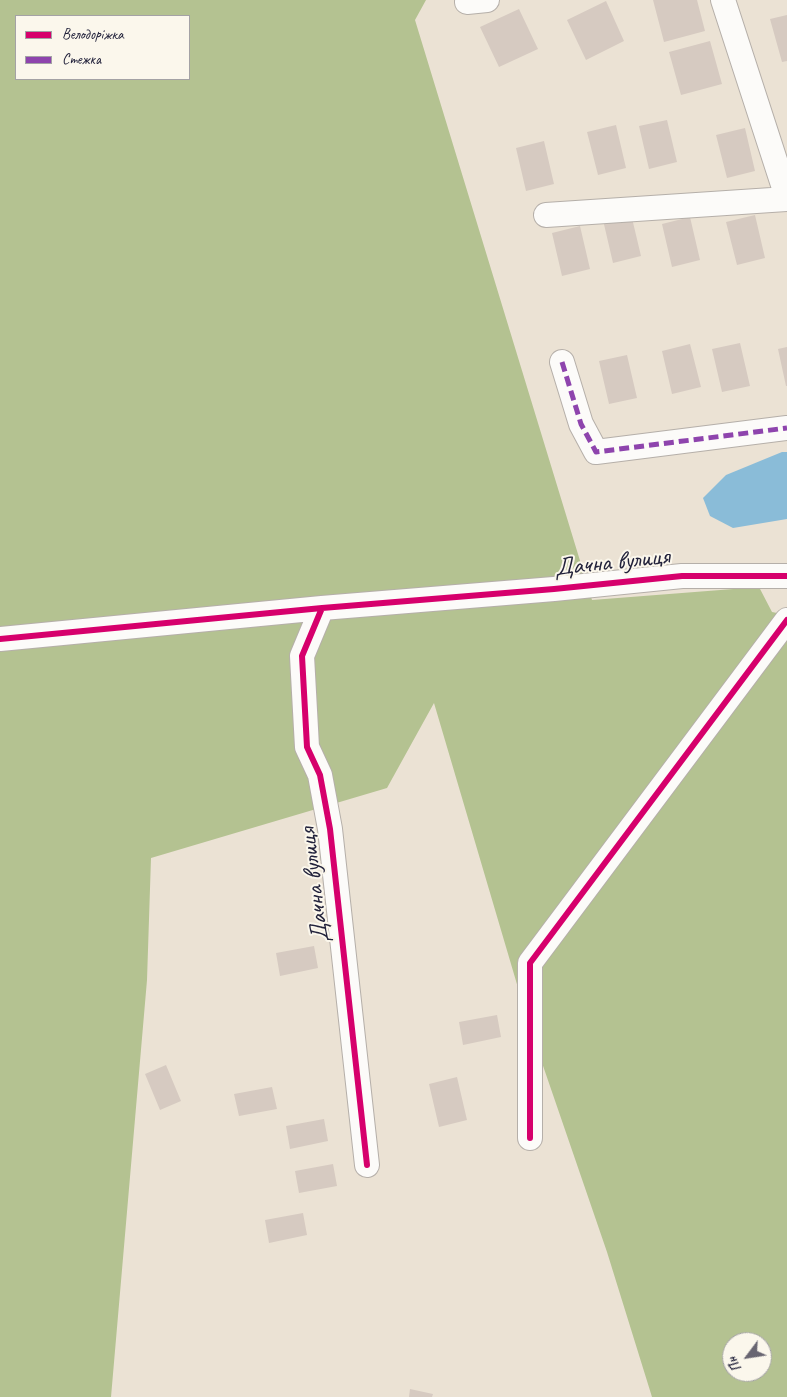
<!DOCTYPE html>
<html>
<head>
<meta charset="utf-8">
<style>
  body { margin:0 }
  #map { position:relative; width:787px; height:1397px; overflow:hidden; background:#ebe2d4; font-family:Caveat,sans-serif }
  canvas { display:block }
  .legend { position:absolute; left:15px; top:15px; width:175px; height:65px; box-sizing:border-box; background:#fbf7ec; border:1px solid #a4a2a5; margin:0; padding:6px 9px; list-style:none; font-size:15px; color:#22223b }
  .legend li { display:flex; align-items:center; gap:10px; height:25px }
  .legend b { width:25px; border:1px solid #a4a2a5 }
  .north { position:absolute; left:722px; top:1332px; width:50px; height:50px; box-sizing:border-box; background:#fbf7ec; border:1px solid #a4a2a5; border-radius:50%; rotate:239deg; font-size:14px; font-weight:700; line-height:20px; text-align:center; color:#22223b }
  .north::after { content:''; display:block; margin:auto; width:18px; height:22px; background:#686571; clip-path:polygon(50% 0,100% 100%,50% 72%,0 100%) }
</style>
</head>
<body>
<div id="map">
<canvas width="787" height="1397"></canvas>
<ul class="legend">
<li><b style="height:6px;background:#d6006c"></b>Велодоріжка</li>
<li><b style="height:6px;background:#8e44ad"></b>Стежка</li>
</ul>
<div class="north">Пн</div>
</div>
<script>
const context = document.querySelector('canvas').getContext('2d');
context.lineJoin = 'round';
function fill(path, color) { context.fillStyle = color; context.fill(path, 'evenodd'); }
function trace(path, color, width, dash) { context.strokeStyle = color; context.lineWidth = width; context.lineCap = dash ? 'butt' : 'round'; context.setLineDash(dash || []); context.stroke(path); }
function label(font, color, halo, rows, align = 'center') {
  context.font = font + ' Caveat,sans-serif'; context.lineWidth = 4; context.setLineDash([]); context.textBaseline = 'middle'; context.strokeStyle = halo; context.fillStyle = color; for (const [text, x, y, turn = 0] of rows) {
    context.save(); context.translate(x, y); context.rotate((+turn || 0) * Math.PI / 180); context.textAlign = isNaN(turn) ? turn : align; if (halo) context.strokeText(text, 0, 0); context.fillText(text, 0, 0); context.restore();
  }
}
const forest = new Path2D(`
  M0,0H426L415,20L592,600L759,587L772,612L787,615V1397H652L607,1252L529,1025L434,703L387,788L151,858L147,980L111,1397H0ZM16,16H189V79H16ZM732,1342H762V1372H732Z`);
const water = new Path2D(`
  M782,452H787V519L733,528L710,516L703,498L726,475Z`);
const building = new Path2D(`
  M653,0H697L705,31L664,42Z
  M606,1L624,41L586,60L567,20Z
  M519,9L538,49L499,67L480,27Z
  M787,15V61L782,62L770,19Z
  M710,41L722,84L681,95L669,52Z
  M667,120L677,162L649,169L639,126Z
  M616,125L626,168L598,175L587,132Z
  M745,128L755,171L727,178L716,135Z
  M544,141L554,184L526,191L516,148Z
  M631,214L641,256L613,263L603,220Z
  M755,215L765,258L737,265L726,222Z
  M690,217L700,260L672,267L662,224Z
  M580,226L590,269L562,276L552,233Z
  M740,343L750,386L722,392L712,349Z
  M690,344L701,387L672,394L662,351Z
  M787,347V386H786L778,349Z
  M627,355L637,398L609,404L599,361Z
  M314,946L318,968L280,976L276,953Z
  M497,1015L501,1037L463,1045L459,1022Z
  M166,1065L181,1101L160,1110L145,1074Z
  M457,1077L467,1120L439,1127L429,1084Z
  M272,1087L277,1109L239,1116L234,1094Z
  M324,1119L328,1141L290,1149L286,1126Z
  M333,1164L337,1186L299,1193L295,1171Z
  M303,1213L307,1235L269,1243L265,1220Z
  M410,1389L433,1394L432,1397H409Z`);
const minor = new Path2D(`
  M723,0L787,197
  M467,2L487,0
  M546,215L787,199
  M562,362L581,424L596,452L787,428
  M322,608L302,656L307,747L320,775L330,829L367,1165
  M0,639L322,608L554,589L682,576H787
  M530,1138V963L787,620`);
const quiet = new Path2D(`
  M562,362L581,424L596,452L787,428`);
const cycleway = new Path2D(`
  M322,608L302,656L307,747L320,775L330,829L367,1165
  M0,639L322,608L554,589L682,576H787
  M530,1138V963L787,620`);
const streetNames = [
  ["Дачна вулиця",612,563,-6],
  ["Дачна вулиця",315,885,-97]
];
fill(forest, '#b4c291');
fill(water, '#8abcd8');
fill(building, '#d6cac1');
trace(minor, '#b5afa9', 26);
trace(minor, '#fcfbf9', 24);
trace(quiet, '#8e44ad', 5, [10, 5]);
trace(cycleway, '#d6006c', 6);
label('25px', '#22223b', '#fbf7ec', streetNames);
</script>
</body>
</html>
